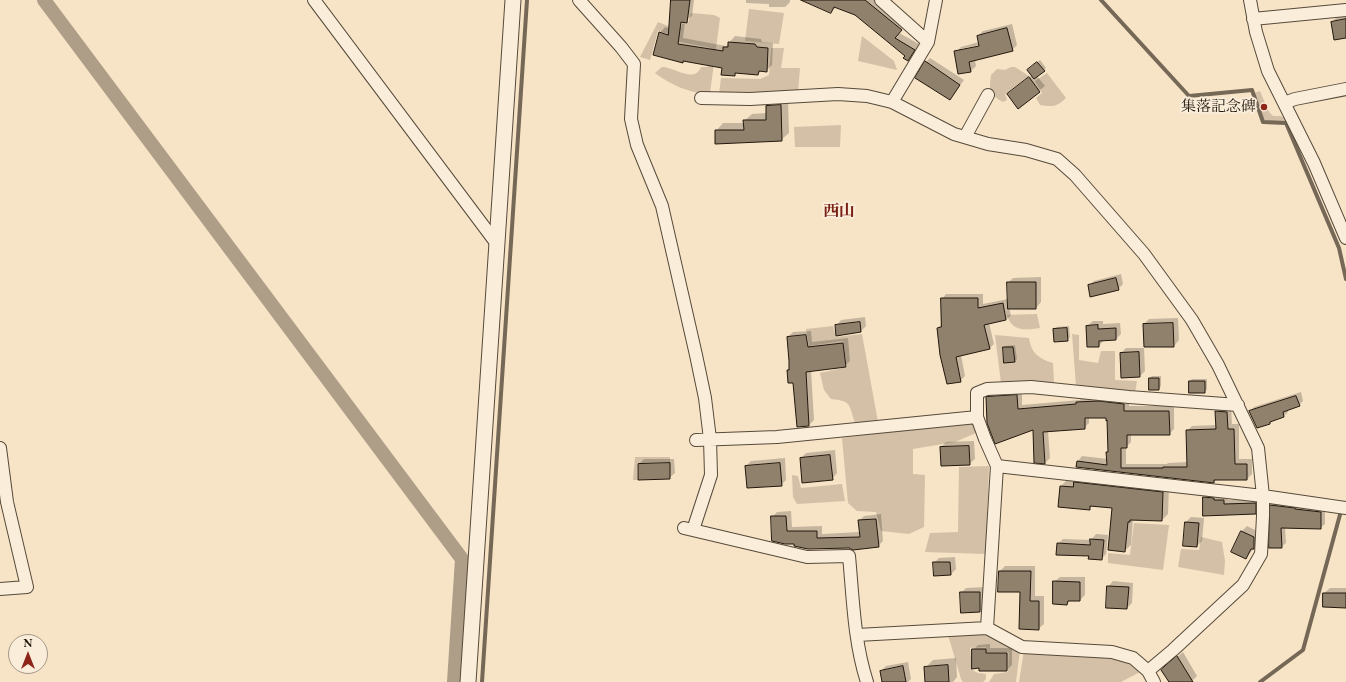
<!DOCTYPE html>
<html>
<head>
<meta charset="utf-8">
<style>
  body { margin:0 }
  #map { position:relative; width:1346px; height:682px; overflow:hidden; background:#f7e3c6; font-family:"EB Garamond",serif }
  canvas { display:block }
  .north { position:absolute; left:8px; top:634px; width:40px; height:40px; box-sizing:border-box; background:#faedda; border:1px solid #a39788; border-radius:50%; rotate:0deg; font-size:11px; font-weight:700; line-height:16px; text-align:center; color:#21170c }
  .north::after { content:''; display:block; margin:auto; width:14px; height:18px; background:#8f2418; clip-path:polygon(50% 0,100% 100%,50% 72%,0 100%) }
</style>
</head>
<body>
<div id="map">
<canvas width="1346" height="682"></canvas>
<div class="north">N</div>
</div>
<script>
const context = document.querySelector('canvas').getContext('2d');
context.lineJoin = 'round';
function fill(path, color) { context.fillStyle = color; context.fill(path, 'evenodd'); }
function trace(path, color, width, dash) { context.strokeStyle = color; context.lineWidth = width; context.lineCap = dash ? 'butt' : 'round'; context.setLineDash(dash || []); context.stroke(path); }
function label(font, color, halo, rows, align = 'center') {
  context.font = font + ' "EB Garamond","Noto Serif JP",serif'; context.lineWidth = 4; context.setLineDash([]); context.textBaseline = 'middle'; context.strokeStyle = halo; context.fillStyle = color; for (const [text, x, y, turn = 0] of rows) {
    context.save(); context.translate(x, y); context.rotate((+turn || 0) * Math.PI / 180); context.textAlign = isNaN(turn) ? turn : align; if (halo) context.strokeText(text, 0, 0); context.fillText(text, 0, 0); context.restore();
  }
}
const green = new Path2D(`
  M749,9L784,13L779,44L745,41Z
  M691,13L714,15L720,18L710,93L708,95C687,91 672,86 655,73L662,67C675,67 694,84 701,67H708L711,48L671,40L672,35L658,31L650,60L640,57L658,22L668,26L682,27V24L688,23Z
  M862,36L894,61L897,70L858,61Z
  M771,48H784L781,68H800L798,92L719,94L721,78L760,79L769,75Z
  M1011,67H1015L1029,76L1005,94L1007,100L1003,102C989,94 989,90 991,75L997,69L1005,70Z
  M1047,73L1066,98C1057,107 1052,107 1040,105L1036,98L1042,93L1035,81Z
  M1260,91L1269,112L1273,116C1281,116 1284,115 1288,122H1263L1254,93Z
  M841,125L840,147H795L794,127Z
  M1037,314L1040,328C1025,330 1012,332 1007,315Z
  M833,326L836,337L862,334L878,422L855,423C849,405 852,401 831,399L824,390L820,373L847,367L843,341L809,346L806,329Z
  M1072,334L1079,335V360L1098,363L1101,351H1115V380L1137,381L1135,393L1076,386Z
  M995,335L1029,338C1031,353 1039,359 1053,363L1054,384L1001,383Z
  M972,421L976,433L955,442L913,449V474L925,475L924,527L909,534L881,531L876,512L857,511L848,503L842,438Z
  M635,457H670V462L637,463V480H633Z
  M989,466L986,554L925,552L930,533L958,532L959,467Z
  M792,475L798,476L801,488L842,484L845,501L797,504L793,497Z
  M1134,523L1169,525L1163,570L1108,563V553L1130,555Z
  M1201,537L1222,542L1225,561L1224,575L1178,567L1181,549L1199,550Z
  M984,632L1020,650L1016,682H989L994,674L1008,672L1009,652H986V647L970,648L972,670L978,673L986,674V679L983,682H963L961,679L948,635Z
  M1024,650L1111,655L1131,661L1142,671L1121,682H1019Z`);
const shadow = new Path2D(`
  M672,0H694L692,16L685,21L683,38L726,46L735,36L761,39L762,42L773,43L772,65L766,71L762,70L758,74L737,72L734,75L723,67L684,60L660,33L665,27L669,28Z
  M727,0H790V2L785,7H769V4L746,3V0Z
  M815,0H875L906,25L899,33L919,44L913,55L908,59L906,55L856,15L836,7L831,12Z
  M1346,16V37L1332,22L1337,17Z
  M1012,24L1017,45L1012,50L975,60L976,66L971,71L956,52L961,47L979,42L978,36L983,31ZM984,44V46L960,51V49Z
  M930,58L964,80L950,99L926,62Z
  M1040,60L1046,68L1037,76L1045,86L1018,107L1014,89L1032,75L1030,68Z
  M788,98L789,133L781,140L716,131L723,123H744V121L752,114L767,113V106L774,99Z
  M1121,274L1123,284L1118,289L1089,286L1094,281Z
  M1041,277V302L1036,308H1009L1011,315L1006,320L989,323L994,344L989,349L961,355L965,376L960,381L938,328L942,324V299L946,294H983V304L1008,299V283L1013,278Z
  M865,317L866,326L861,331L837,335L836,326L841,320Z
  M1178,318L1179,340L1174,346L1144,324L1149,319Z
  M1093,321H1103V324L1120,323L1121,334L1115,340H1104L1099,346L1087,326Z
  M1069,326L1070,337L1067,340L1054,329L1057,327Z
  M811,331L812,342L848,338L850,361L845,366L811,370L814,420L809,425L794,382L788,370L790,368L788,337L793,332Z
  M1015,345L1017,359L1014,361L1004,348L1006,346Z
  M1126,348H1144L1145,371L1140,376L1121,353Z
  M1152,376H1161V386L1159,389L1150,378Z
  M1192,379H1207V389L1205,392H1190V381Z
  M1022,391V405L1080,400L1082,397L1129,399V406H1174V429L1169,434H1131V442L1126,447V464H1167L1168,463L1188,462L1187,431L1192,426L1217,425L1216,411L1221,406L1231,407L1232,424H1239V459H1252V474L1247,479H1217L1214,482L1077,466L1078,461L1082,456L1108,459L1107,452L1109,451L1108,419L1107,417H1089V423L1084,428L1048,431L1050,458L1045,463L1033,428L988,398L992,393Z
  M1301,392L1303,401L1299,405L1288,409V412L1284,416L1273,420L1270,423L1250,411L1254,407Z
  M974,441L975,459L969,464L941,447L946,442Z
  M835,450L837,473L832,479L801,458L806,453Z
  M785,458L786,480L781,485L746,466L751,461Z
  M644,459H674L675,473L669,478H639V464Z
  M1081,477L1169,486L1168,514L1162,520L1133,519L1131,545L1124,551L1113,507L1093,505L1089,509L1061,486L1067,480L1076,481Z
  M1208,493L1228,497V500L1259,499V508L1255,513L1204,515V497Z
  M1276,501L1325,508V524L1320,528L1285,527L1286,543L1281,547H1270L1271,505Z
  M791,511L792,527L822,526V534L860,532L859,521L864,516L881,514L883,541L878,546L849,548L795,543L772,517L777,512Z
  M1191,517L1204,518L1202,541L1197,546L1184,545L1186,522Z
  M1247,526L1259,532L1258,543L1246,558L1233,552L1242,531Z
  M1096,534L1108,535L1106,554L1101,559L1058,544L1063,539L1091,540Z
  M955,557L956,569L951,574L934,563L939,558Z
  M1005,566H1035V596H1044V624L1038,629L1021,591L1000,571Z
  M1060,577H1085V595L1080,600H1070L1067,604L1054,582Z
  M1113,581L1133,583L1132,603L1127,608L1108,587Z
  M985,587V606L980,611L962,612L961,593L966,588Z
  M1330,588H1346V607L1324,593Z
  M990,644V648H1012V665L1007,670L973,650L978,645Z
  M1183,652L1197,676L1191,682H1170L1168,665Z
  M956,658L957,677L953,682H926L925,668L933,660Z
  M908,662L911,679L908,682H883L881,671L886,666Z`);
const stream = new Path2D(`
  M1101,0L1189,96L1252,90L1263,122L1286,123L1339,248L1346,279
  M482,682L527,0
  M1260,682L1303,650L1341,511`);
const canal = new Path2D(`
  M44,0L462,559L454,682`);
const building = new Path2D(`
  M671,0H690L687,23L681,22L678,44L723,51V47H728V42L755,44L757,47L768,48L767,72L759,71L758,75L735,73V76L721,75L722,68L683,61V63L653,55L659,32L668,35Z
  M801,0H865L902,30L895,38L915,50L908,61L903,58L905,56L855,15L834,7L831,13Z
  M1346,19V38L1334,40L1331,22Z
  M1007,28L1013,51L969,62L971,72L958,74L954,51L979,46L977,36Z
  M925,61L960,85L950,100L915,78Z
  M1037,62L1045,71L1034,79L1027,70Z
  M1029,77L1040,92L1018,109L1007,94Z
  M781,105L782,141L715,144V130H744L743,120H766V106Z
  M1116,278L1119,290L1090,297L1088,285Z
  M1007,282H1036V309H1008Z
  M941,298H978V308L1003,303L1006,320L984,325L990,349L956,357L961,382L947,384L940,355L937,328L941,327Z
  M860,322L861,332L836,336L835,325Z
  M1173,323L1174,347H1144L1143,324Z
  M1098,325V329L1116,328V340L1099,341V347H1087L1086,326Z
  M1067,328L1068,341L1054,342L1053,329Z
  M806,335L808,347L843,343L846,367L806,372L809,426L797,427L793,383H788L787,370H789V361L787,337Z
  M1003,347H1013L1015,362L1004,363Z
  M1139,352L1140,377L1121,378L1120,353Z
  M1149,378H1159V390H1149Z
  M1189,381H1205V393H1189Z
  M1017,395L1018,409L1076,404V402L1099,401L1124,404V411H1169L1170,435H1127V448H1121V468H1163V467H1187L1186,430L1216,429L1215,411L1227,412L1228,429H1234L1235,464H1247V480H1214V483L1076,467L1077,461L1107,465L1106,452H1108L1107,420L1106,421V418H1085V429L1043,432L1045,464L1034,463L1033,430L995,444L987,423L986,397Z
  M1296,396L1300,406L1283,412L1284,417L1270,422V424L1257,428L1249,411Z
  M969,446L970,465L941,466L940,447Z
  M830,455L833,480L802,483L800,458Z
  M670,463V479L638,480V464Z
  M780,463L782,486L747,488L745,466Z
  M1074,482L1163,492L1162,521L1130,520V522H1128L1125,552L1108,550L1112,508L1090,506V510L1058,507L1060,486L1073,487Z
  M1203,497L1214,498V500H1224V504L1256,503V514L1203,516Z
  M1270,505L1295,508V509L1321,512V529L1281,528L1282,548H1269Z
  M771,516H786L787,531H817V538L860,537L858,520L876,519L879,547L853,550L849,548L808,549L794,546V544H785L772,541Z
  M1185,522L1199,523L1197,547L1183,546Z
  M1241,531L1254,537V549H1251L1246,559L1231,552Z
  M1090,539L1104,540L1102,560L1088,559L1089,556L1056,555L1057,543L1090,545Z
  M933,562H950L951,575L934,576Z
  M999,571H1031L1030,601H1039V630L1019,629L1020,592H998Z
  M1053,581L1080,582V601H1068L1067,605L1053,604Z
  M1107,586L1129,587L1127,609L1106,608Z
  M960,592H980V612L961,613Z
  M1323,593H1346V608L1323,607Z
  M972,649H986V653H1007V671H979V668L972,669Z
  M1177,656L1193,682H1169L1161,670Z
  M948,665L949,682H925L924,667Z
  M903,666L906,682H882L880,671Z`);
const minor = new Path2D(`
  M314,0L497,244
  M579,0L621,47L634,64L631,119L637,145L662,206L696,355L705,398L710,439L711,475L693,530
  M881,0L928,42
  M1250,0L1256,32L1268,71L1314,163L1346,238
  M1253,19L1346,10
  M701,98L750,99L838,94L867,96L892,102L954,134L988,144L1026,150L1057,159L1075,175L1144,254L1192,320L1218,365L1258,448L1263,496V516L1261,554L1243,585L1173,650L1148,671
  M892,102L928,42L936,0
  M1284,103L1295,99L1346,89
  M965,137L988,95
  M696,440L777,437L977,417
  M0,448L7,502L27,587L0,589
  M997,466L1263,496L1346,508
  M684,528L807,557L849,556C853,598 854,642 867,682
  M987,628L997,466L985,439L977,417V393L987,389L1031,387L1129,397L1238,405
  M857,635L987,628L1022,647L1112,652L1133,658L1148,671L1154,682`);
const tertiary = new Path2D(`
  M468,682L513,0`);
const markers = [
  [1264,107,4,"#8f2418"]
];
const poiNames = [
  ["集落記念碑",1256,107]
];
const neighbourhoodNames = [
  ["西山",839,212]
];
fill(green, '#d3c0a6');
fill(shadow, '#0003');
trace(stream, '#766856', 4);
trace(canal, '#ae9e87', 14);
fill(building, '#90816d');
trace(building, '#21170c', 1);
trace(minor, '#564a3a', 14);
trace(tertiary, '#564a3a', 17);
trace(minor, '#faedda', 12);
trace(tertiary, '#faedda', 15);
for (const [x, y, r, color] of markers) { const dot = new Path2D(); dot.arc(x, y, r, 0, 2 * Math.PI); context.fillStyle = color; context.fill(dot); trace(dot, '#faedda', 1.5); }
label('15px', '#21170c', '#faedda', poiNames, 'right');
label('bold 16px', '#7a1f14', '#faedda', neighbourhoodNames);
</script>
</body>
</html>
